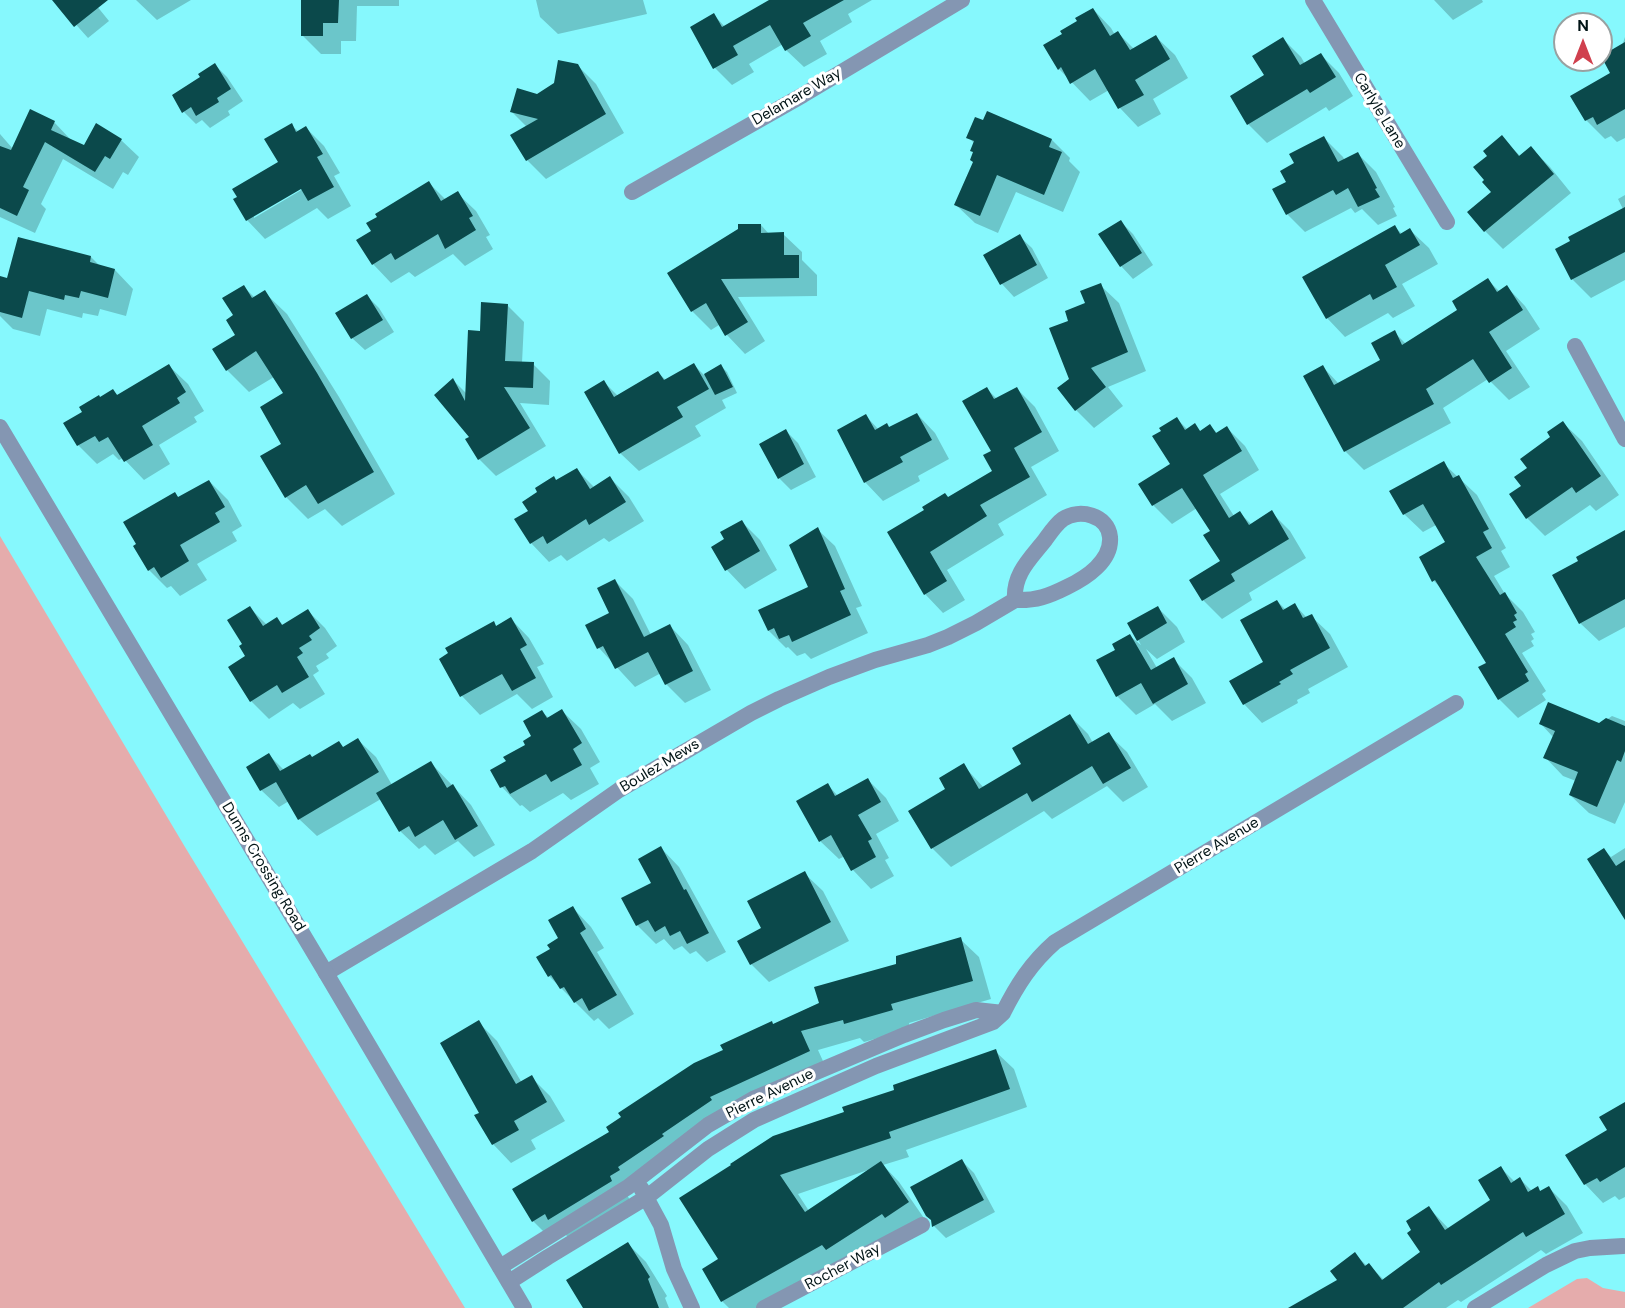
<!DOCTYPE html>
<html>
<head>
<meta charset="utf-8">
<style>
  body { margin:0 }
  #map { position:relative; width:1625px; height:1308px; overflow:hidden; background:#86f8fd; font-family:"DM Sans",sans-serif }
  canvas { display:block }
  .north { position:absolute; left:1553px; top:12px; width:60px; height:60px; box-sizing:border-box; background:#fff; border:2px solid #99a1a1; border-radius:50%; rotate:0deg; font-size:16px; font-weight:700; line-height:24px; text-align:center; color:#001315 }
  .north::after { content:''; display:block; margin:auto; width:21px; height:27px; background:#d0404e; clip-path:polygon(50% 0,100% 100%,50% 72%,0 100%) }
</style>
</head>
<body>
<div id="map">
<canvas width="1625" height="1308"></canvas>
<div class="north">N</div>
</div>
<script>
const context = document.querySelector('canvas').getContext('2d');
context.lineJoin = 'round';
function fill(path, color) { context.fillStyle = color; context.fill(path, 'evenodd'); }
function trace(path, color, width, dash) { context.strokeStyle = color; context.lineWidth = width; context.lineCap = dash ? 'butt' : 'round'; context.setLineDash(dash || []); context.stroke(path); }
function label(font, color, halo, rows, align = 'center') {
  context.font = font + ' "DM Sans",sans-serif'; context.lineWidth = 6; context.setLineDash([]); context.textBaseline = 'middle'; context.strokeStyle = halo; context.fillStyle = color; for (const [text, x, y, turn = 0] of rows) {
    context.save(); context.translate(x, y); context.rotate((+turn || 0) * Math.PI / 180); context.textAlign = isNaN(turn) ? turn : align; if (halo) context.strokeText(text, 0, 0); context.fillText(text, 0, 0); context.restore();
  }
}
const green = new Path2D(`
  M0,536L185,847L465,1308H0Z
  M1587,1278L1603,1288L1625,1292V1308H1528L1577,1279Z`);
const shadow = new Path2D(`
  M54,0H92L109,21L88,38Z
  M136,0H191L157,20Z
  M302,0H399V6H357L356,41H341V54H321L302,35Z
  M536,0H643L647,14L558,34L540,17Z
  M772,0H872L848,14L852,22L820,41L827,54L804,67L786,50L783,44L749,64L754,72L732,85L715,68L714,15L725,27Z
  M1434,0H1482L1483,2L1453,20Z
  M1093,9L1111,28L1115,35L1118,33L1134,49L1156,37L1175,55L1188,78L1153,99L1161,114L1138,127L1120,108L1109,90L1090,101L1059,69L1064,35Z
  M1625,37V138L1617,142L1611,136L1605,139L1586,120L1572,96L1613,73Z
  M1283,39L1301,57L1305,64L1321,55L1339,73L1353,96L1329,111L1326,107L1267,143L1248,124L1232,96L1266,76Z
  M215,65L227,77L243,101L228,111L230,115L210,128L202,120L196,124L184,112L202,77Z
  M577,65L596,84L624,133L546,179L527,160V127L512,112L555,84Z
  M54,122L71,140L84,147L121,140L139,157L128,175L123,172L113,189L63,159L41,204L46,209L35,233L0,217V134L13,149Z
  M291,125L299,132L306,128L324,146L340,173L334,176L351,206L328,219L317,208L265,239L247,220L280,162ZM306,184L308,186L254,218V214Z
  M968,137L1052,140L1070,158L1069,161L1080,172L1063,212L1016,192L998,233L975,223L956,205L974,162L975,144Z
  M1502,137L1521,157L1531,148L1550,167L1571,193L1503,249L1485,231L1493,193L1486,180L1489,156Z
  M1324,138L1343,157L1345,161L1358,154L1376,172L1395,207L1393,208L1397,216L1378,225L1362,209L1355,213L1351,208L1305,232L1287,214L1288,182L1296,164Z
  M429,183L446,200L457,193L476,211L490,235L486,237L493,249L465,266L453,254L415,277L409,272L391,283L373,264V231Z
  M1625,195V280L1591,298L1572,279L1623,209L1618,199Z
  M1121,222L1133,234L1153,265L1133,279L1121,266L1100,234Z
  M761,225L769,234H783L802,252V260L817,275V296L738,297L765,341L745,354L727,335L719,325L711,330L692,311L669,273Z
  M1395,227L1402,234L1410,230L1429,248L1438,264L1402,284L1415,306L1393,318L1388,313L1345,337L1327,318Z
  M1019,236L1032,248L1048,278L1014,297L1002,284L985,255Z
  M91,257L100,266L115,270L133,289L126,316L100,309L98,316L83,313L82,318L47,309L40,336L13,329L0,316V287L8,280Z
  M1488,280L1500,292L1507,287L1525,306L1540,329L1506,351L1530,387L1509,400L1488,379L1443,408L1451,423L1364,470L1345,451L1323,367L1339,384L1382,361L1394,332L1406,344L1459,310Z
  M1100,285L1119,303L1146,371L1108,387L1123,406L1094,428L1076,410L1070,321L1087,304Z
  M243,286L255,298L264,292L287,314L339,397L395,494L342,526L325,509L308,519L286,497L285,394L274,377L249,392L227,370L237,335L235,316Z
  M367,296L379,308L394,332L365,350L352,338Z
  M507,305L524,322L522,363L533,364L550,381L549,405L520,403L546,446L496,476L479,459L453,380L467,394L481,332Z
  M694,365L704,375L721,366L727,372L737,393L722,400L726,408L695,426L701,436L639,471L620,453L604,382L618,396L658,373L666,380Z
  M169,366L188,384L204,411L194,417L197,422L159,445L170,464L144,480L123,458L119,460L113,454L97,464L78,445L84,412L100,398L113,391L119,396Z
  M1016,388L1035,407L1059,451L1031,467L1047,495L998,524L1004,535L947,570L965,600L943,613L925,594L889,533L994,471L987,389L997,399Z
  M917,414L935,433L949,459L918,476L920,481L883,501L865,482L866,416L879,430L890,428Z
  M1177,419L1188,430L1195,425L1201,432L1210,426L1218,434L1227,428L1245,446L1259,470L1220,494L1234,516L1240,513L1252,525L1271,512L1290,531L1306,558L1249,593L1252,600L1222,619L1203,600L1191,580L1222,562L1212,532L1197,508L1172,524L1153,505L1140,485L1172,465Z
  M1563,423L1582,441L1619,495L1596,511L1590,505L1545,536L1527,518L1523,487L1529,469Z
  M786,431L798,443L816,477L791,490L779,478Z
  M1443,463L1477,495L1506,548L1501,551L1510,567L1494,576L1505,594L1523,612L1535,632L1531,634L1534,639L1531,641L1534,646L1522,653L1546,691L1542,694L1546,700L1518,718L1499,699L1488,663L1441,588L1434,581L1447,543L1436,525L1423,532L1404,514Z
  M577,470L595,488L610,478L629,497L644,521L609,542L604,538L567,561L561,555L549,562L531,543L530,511L557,482Z
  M209,481L228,500L242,526L232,532L237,541L197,564L207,580L180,596L171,586L167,588L149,570L175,494L180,499Z
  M742,522L760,540L777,570L745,589L727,570L713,548L726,540Z
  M817,529L835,546L862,606L856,608L868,633L811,659L805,653L797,656L788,647L786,648L769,631L810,588Z
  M1625,532V627L1599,641L1580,623V561Z
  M614,580L633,599L651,635L670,626L688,645L711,690L685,703L666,684L661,673L635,687L599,648L587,625L611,613Z
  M1277,601L1286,610L1295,605L1307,618L1311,616L1330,634L1348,667L1308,689L1310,693L1297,700L1298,703L1262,723L1244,704L1265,662Z
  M250,608L267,625L277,619L284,626L308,611L325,628L337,646L326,654L329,658L316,666L319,671L313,675L325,694L300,709L293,703L269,719L251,701L247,657L244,644Z
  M1158,608L1177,627L1185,642L1157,659L1146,649L1157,668L1173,659L1192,678L1206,703L1172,721L1155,704L1136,715L1117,696V650L1130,636L1141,645L1129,624Z
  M511,619L529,638L544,664L537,667L553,697L532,709L517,694L480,715L462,696L493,623L497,627Z
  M562,711L581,729L600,762L590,768L599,784L571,800L563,793L530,812L522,805L520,806L502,787L508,762L527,746L533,737L542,712L549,718Z
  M1070,716L1088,734L1093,743L1108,734L1127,752L1148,787L1123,802L1107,786L1052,819L1044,811L951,867L932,848L947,790L963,765L984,788L1024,765Z
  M1612,716L1625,721V802L1615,824L1589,813L1570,795L1576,781L1563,776L1545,757L1553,737L1541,724L1599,725Z
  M358,740L376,757L392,785L431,763L471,805L495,845L474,857L458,841L435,855L425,845L419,849L400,831L381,799L317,836L299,819L289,801L279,807L261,790L269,755L284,770L312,758L344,748Z
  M868,780L886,798L899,821L876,834L889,858L885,860L894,876L871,889L853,870L845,856L839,859L820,841L828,785L838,796Z
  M661,848L679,867L726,952L707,962L696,951L690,954L682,946L674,950L664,939L656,944L637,925L653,884Z
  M1625,848V917L1604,850L1611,857Z
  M804,873L823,891L849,941L769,982L751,964L763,929Z
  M573,908L591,927L604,948L597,952L634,1014L609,1029L598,1018L594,1021L549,976L552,950L561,939Z
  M960,939L979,957L991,999L909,1023L910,1029L864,1042L860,1038L818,1050L827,1070L727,1116L627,1195L630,1200L568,1237L563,1232L551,1239L533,1221L611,1132L725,1050L773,1025L897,966Z
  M478,1022L497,1041L522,1083L531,1077L550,1096L565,1121L531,1140L536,1149L511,1163L493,1144L481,1113Z
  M995,1051L1014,1069L1027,1107L906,1150L909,1157L883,1165L899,1182L926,1221L761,1308H729L722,1301L720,1260L681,1199L846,1113ZM868,1170L809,1211L798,1194Z
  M1625,1106V1197L1619,1200L1615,1196L1603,1203L1585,1184L1609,1131Z
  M962,1161L974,1173L995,1212L946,1238L934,1226Z
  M1501,1168L1515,1182L1520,1179L1532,1191L1537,1188L1541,1192L1549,1188L1567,1206L1583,1233L1546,1254L1541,1250L1461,1302L1458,1300L1446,1308H1293L1339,1280L1355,1254L1367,1266L1369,1265L1384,1280L1422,1253L1429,1208L1449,1229L1492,1201Z
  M628,1244L646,1262L667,1296L665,1298L669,1308H585Z`);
const building = new Path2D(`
  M52,0H108L74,27Z
  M301,0H339L338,23H323V36H301Z
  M769,0H844L803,23L811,36L785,51L770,25L733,46L738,55L713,69L690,27L714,13L722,27Z
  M1093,8L1110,36L1118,31L1130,50L1156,35L1170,59L1135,80L1144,95L1118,109L1095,69L1070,84L1061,67L1058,70L1043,45L1062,34L1060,31L1077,21L1075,18Z
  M1283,37L1300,65L1321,53L1336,77L1310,93L1307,89L1247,125L1230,96L1264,75L1252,56Z
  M1625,42V109L1597,125L1593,117L1585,121L1570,96L1610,73L1601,56Z
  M558,60L578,64L606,114L526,161L510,135L538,119L510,112L517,88L537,94L554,83Z
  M215,63L231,89L217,98L219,102L196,116L191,107L182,113L172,95L200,77L198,74Z
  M30,109L55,121L51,130L84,145L96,123L122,139L110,159L105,156L95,172L45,142L23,187L29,190L17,216L0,208V146L11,150Z
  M987,111L1052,139L1049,147L1062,152L1044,195L997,175L980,216L954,205L973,162L970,160L973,152L970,151L974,141L966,138L975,117L983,120Z
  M292,123L296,132L306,126L323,154L317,157L334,187L308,201L301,189L246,221L233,199L237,197L232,189L278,162L264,139Z
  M1502,135L1519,156L1531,146L1554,174L1484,232L1467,212L1491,192L1482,182L1484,180L1473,167L1487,156L1483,151Z
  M1324,136L1338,162L1358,152L1377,188L1375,189L1380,197L1358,207L1348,188L1336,195L1333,190L1286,215L1272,189L1286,182L1280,171L1294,163L1289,154Z
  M429,181L441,201L458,191L473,216L469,218L476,230L445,249L438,234L395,260L391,253L372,265L356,240L371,231L366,223L377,217L375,214Z
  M1625,207V252L1571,280L1555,249L1570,241L1568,237Z
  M1121,220L1142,253L1120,267L1098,234Z
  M738,224H761V233L784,232V255H799V278L721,279L748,322L725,336L706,303L691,312L667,273L738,229Z
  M1395,225L1400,234L1410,228L1420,245L1385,265L1397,287L1373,300L1370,294L1326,319L1302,277Z
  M1020,234L1037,265L1000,285L983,255Z
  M18,237L91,256L90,262L115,269L108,298L81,291L79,298L65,295L64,300L29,291L22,318L0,312V276L7,278Z
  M1488,278L1497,292L1507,285L1523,310L1489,332L1512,368L1489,383L1473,359L1426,389L1434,404L1344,452L1303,376L1323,365L1334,385L1380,360L1371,343L1395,330L1402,345L1457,310L1452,301Z
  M1101,283L1128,352L1091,368L1106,387L1075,411L1057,388L1069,379L1049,328L1068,321L1065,311L1085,303L1080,291Z
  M244,285L252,298L265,290L317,373L374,472L318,504L306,485L285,498L260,456L281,444L260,407L283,393L256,351L226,371L212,349L235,335L226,320L233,315L222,298Z
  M367,294L383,320L351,339L335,313Z
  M481,302L508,304L505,361L534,362L533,388L504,387L530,428L478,460L465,439L469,437L434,395L453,378L465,401L468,330L480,331Z
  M694,363L709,389L677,407L683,417L619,454L584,392L604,380L614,397L658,371L664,380Z
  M169,364L186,392L177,398L180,403L142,426L153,445L124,462L108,437L99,442L95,436L77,446L63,423L82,412L79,407L99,395L100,397L113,389L117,395Z
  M721,364L733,387L715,395L704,374Z
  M987,387L994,399L1017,387L1042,432L1014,448L1030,477L980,505L987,516L930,552L947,581L924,595L887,532L924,510L922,507L945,493L948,497L992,471L983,455L991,451L962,401Z
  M917,413L932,440L900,457L903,462L864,483L837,430L866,414L875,430L887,423L889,427Z
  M1177,417L1185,430L1195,423L1200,431L1210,424L1216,433L1227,426L1242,451L1203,475L1229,518L1240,511L1249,525L1272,510L1289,539L1231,574L1235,581L1202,601L1189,580L1220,561L1203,535L1210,531L1182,488L1152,506L1138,484L1170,464L1152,436L1161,431L1159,428Z
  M1563,421L1601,476L1576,493L1572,487L1526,519L1509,494L1521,486L1514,477L1527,468L1520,459L1550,437L1547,432Z
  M786,429L804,464L778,479L759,444Z
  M1444,461L1453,478L1459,475L1489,529L1483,532L1492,548L1476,557L1500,595L1505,592L1517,613L1514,615L1517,620L1513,622L1516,627L1505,634L1528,672L1525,674L1529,681L1498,700L1478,667L1486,663L1435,580L1432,582L1419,557L1445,542L1423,504L1403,515L1389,491Z
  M577,468L590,489L610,476L626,502L589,525L586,519L547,544L543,536L530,544L514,519L528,511L522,502L537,492L535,488L554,476L556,480Z
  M209,480L225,507L215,513L220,522L180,545L189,561L161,578L154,567L148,571L133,546L136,544L123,522L175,492L178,497Z
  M742,520L760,551L725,571L711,547L724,539L720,532Z
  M818,527L845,589L840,591L851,615L792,642L789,635L779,639L774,628L768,631L758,610L808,587L789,545Z
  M1625,530V599L1579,624L1552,575L1578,561L1576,557Z
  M615,579L644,637L670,624L693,671L665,685L648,652L615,669L603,646L597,649L585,625L609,613L597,588Z
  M1277,600L1283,610L1295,603L1303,618L1312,614L1330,648L1290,670L1293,674L1279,682L1281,684L1243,705L1229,681L1263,662L1240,620Z
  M250,606L263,626L277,617L282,625L308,609L320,628L309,636L312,640L299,648L303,653L297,657L309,677L282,693L277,685L250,702L228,667L245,656L239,646L242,644L227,620Z
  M1158,606L1167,623L1137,641L1127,623Z
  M511,617L527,645L520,649L536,678L512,691L502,674L460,697L439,659L448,653L445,648L494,621L496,626Z
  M1130,634L1151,670L1174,657L1188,684L1153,704L1141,683L1116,697L1096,660L1115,650L1112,644Z
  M1548,702L1599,723L1606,718L1625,726V751L1621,762L1617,760L1597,807L1569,795L1578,772L1543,758L1555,731L1539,724Z
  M562,709L582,743L573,749L582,765L551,782L546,774L510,794L505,786L500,788L490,770L506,761L503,757L525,745L523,741L531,736L523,721L542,710L547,718Z
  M1070,714L1088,744L1109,732L1131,768L1103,784L1092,766L1032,802L1027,793L931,849L908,811L945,789L939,778L964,763L979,789L1021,764L1012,748Z
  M358,738L379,772L298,820L276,782L260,791L246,767L269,753L280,771L310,754L312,757L339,741L343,747Z
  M431,761L447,788L453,784L478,826L455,840L443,820L415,837L409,826L399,832L376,793Z
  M868,778L881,802L858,815L872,839L868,841L876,857L851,871L831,835L819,842L796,801L828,783L835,796Z
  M661,846L684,890L686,889L709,933L687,944L680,931L670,936L665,926L655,932L648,920L636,926L621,898L651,883L638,859Z
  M1604,848L1616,866L1625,860V920L1587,859Z
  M805,871L831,922L750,965L737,941L761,928L747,901Z
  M573,906L586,929L580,933L617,995L589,1011L582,998L574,1003L564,987L560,989L551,975L548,977L536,957L550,949L547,945L558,938L548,920Z
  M961,937L973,981L891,1004L893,1010L844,1024L843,1020L801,1031L810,1051L710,1097L712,1100L662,1134L664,1136L618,1167L620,1170L610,1176L612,1181L548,1220L545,1214L532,1222L512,1189L609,1132L606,1127L621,1117L618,1113L694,1063L723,1050L720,1045L772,1021L773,1024L819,1003L814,987L896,964V956Z
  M479,1020L516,1084L532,1075L547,1102L514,1121L519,1130L492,1145L474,1115L479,1113L440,1043Z
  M996,1049L1010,1089L889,1132L891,1138L780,1175L805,1212L881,1161L909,1202L885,1218L882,1214L826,1250L822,1245L721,1302L702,1269L718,1259L679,1198L731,1165L730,1164L773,1136L844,1112L842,1107L894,1090L893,1085Z
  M1625,1102V1167L1600,1182L1597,1178L1584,1185L1565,1155L1607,1130L1599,1117Z
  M962,1159L984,1200L932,1227L931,1220L926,1216L910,1187Z
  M1501,1166L1511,1183L1520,1177L1528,1192L1538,1186L1540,1191L1549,1186L1565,1214L1526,1237L1523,1232L1441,1285L1439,1282L1403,1308H1288L1337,1280L1330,1271L1355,1252L1365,1266L1369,1263L1382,1280L1420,1252L1407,1233L1411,1230L1406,1221L1429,1206L1445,1230L1490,1200L1478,1180Z
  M628,1242L650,1277L648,1279L659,1308H583L566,1280Z`);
const minor = new Path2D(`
  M1313,0L1447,222
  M632,192L803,95L962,0
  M1575,346L1625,439
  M326,973L532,851L619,790L751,713L779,699L829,677L875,660L928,645L948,637L976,623L1015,600C1013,574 1030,559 1045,540C1050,533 1056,524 1063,519C1079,508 1108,515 1110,537C1112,561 1086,578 1067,587C1049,596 1036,601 1015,600
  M1003,1013C1017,985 1031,963 1055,942L1456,703
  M641,1188L661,1225L674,1269L692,1308
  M500,1267L628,1187L708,1125L755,1098L904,1035L944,1020L976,1010L1003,1013L993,1022L876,1066L754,1120L708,1149L647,1197L548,1257L509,1282
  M764,1308L922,1225
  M1475,1308L1546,1265L1575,1251L1590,1248L1623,1246`);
const tertiary = new Path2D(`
  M0,427L326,973L524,1308`);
const streetNames = [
  ["Delamare Way",797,97,-30],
  ["Carlyle Lane",1379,111,59],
  ["Boulez Mews",660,766,-31],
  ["Pierre Avenue",1217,846,-31],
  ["Dunns Crossing Road",263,867,59],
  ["Pierre Avenue",770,1094,-26],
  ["Rocher Way",843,1267,-28]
];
fill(green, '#e5acac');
fill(shadow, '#0003');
fill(building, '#0b494b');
trace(minor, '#8496b2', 16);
trace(tertiary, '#8496b2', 16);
label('15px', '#001315', '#fff', streetNames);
</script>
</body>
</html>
